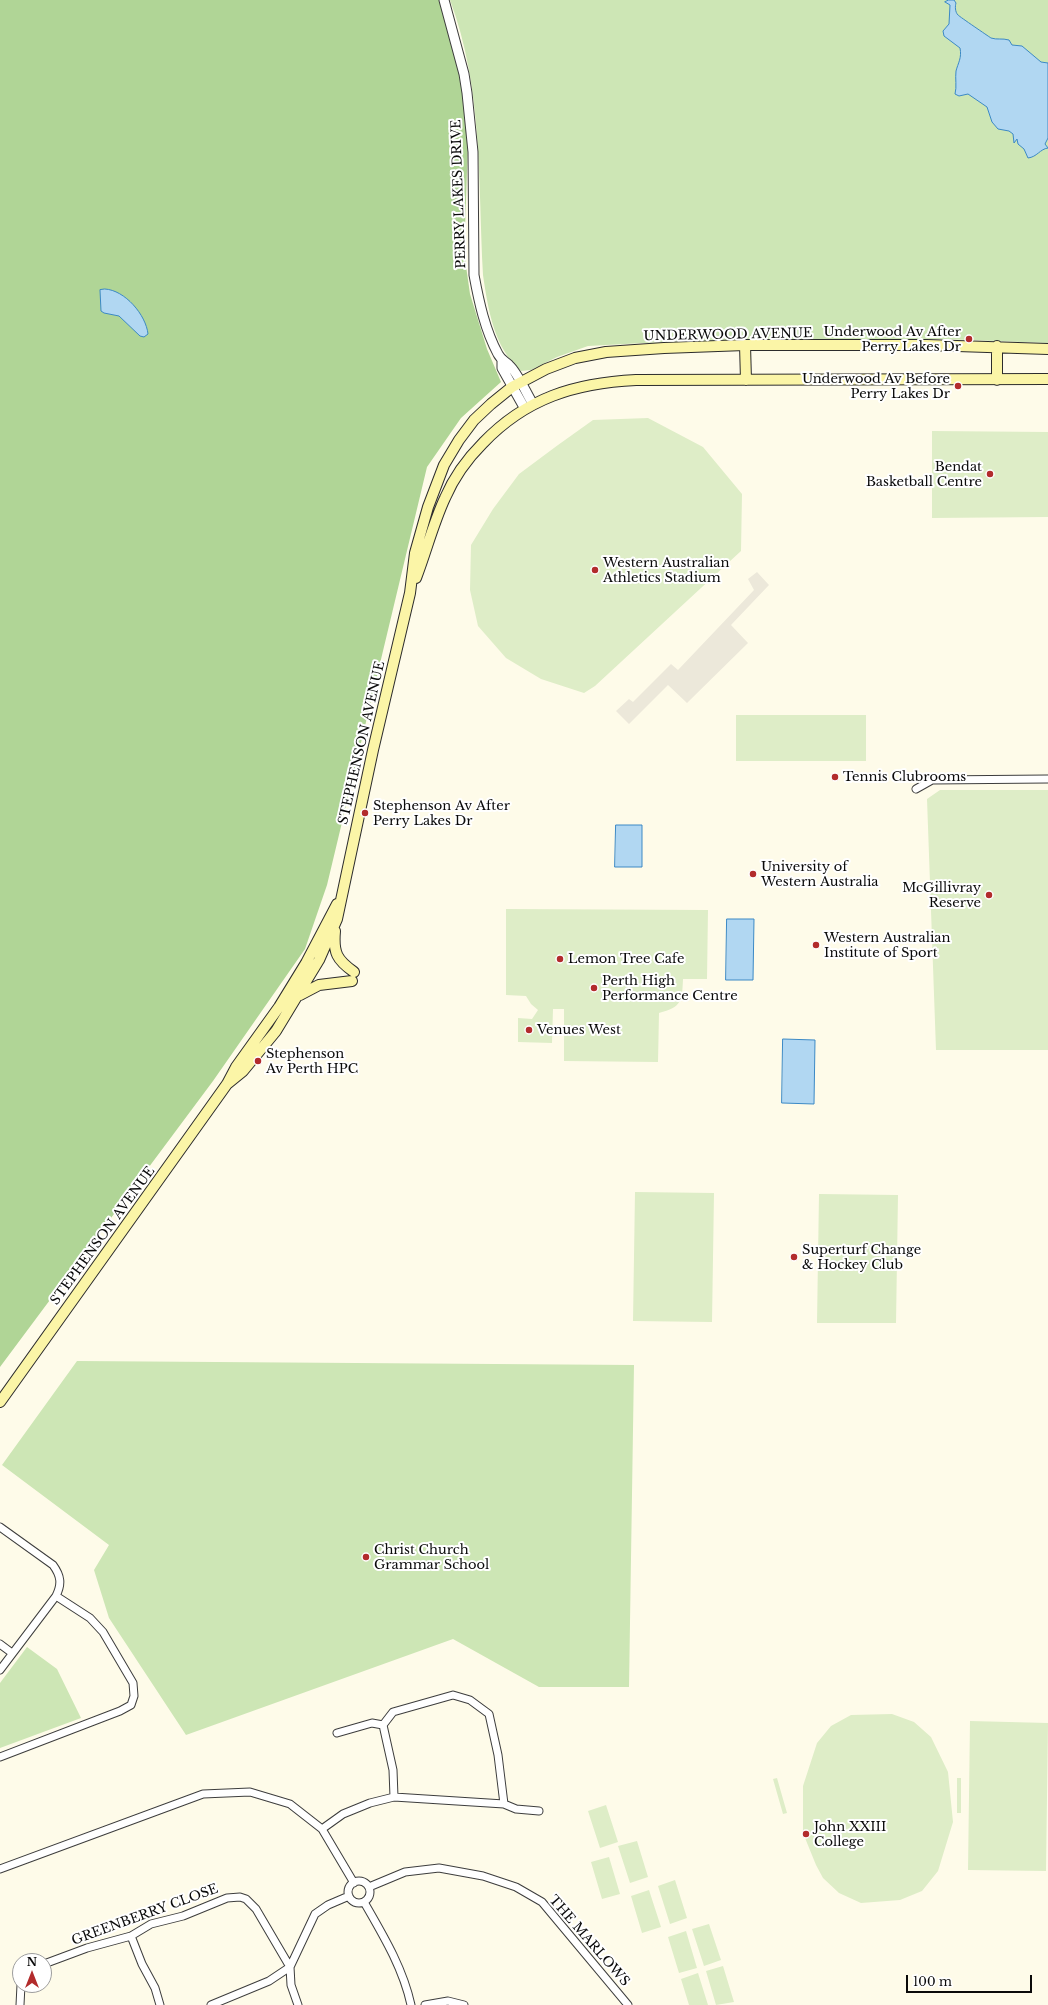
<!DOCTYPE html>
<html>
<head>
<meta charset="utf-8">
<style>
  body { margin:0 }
  #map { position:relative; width:1048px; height:2005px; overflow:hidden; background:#fefbe9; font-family:"Libre Baskerville",serif }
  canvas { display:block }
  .north { position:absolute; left:12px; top:1953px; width:40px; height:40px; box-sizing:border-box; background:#fff; border:1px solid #9d9d9d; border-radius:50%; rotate:0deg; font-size:11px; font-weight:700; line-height:16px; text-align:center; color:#0a0a0a }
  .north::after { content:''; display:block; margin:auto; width:14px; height:18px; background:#b22b2c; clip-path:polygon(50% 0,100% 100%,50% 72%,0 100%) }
  .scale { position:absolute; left:906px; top:1975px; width:126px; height:18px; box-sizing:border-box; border:2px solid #0a0a0a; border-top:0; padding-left:5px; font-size:12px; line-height:14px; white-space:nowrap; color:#0a0a0a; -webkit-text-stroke:3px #fff; paint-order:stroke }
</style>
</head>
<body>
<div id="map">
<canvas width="1048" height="2005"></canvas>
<div class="north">N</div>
<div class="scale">100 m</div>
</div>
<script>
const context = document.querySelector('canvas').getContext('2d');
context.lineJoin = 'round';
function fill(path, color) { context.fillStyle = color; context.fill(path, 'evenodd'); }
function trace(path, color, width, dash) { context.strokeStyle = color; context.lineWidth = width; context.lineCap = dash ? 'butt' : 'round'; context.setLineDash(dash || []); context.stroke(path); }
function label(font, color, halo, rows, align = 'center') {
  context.font = font + ' "Libre Baskerville",serif'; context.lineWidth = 4; context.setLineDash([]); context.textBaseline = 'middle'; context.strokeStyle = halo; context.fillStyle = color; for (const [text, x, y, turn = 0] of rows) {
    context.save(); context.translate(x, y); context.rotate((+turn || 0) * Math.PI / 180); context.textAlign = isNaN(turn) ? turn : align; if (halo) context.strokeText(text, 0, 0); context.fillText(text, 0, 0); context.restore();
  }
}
const green = new Path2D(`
  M450,0H1048V343L943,339L681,341L588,346L557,357L531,370L521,371C494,348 488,309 483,275C478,182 483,88 450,0Z
  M77,1361L634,1365L629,1687H539L453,1639L186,1735L109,1618L94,1570L109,1545L2,1465Z
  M27,1647L57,1669L81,1718L0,1748V1683Z`);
const forest = new Path2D(`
  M0,0H439L460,69L468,141L465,230L466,266L470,294L487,349L501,382L461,418L427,467L327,885L305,949L213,1081L0,1367Z`);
const pitch = new Path2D(`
  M648,418L703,447L742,494L741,551L595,686L584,693L541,679L506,658L478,626L470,590L471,545L493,509L519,474L558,445L593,420Z
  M932,431L1048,432V517L932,518Z
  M736,715H866V761H736Z
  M940,790H1048V1050H936L927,799Z
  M506,909L708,910L707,979H683C682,1001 682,1007 659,1013L658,1062L564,1061V1009H553L552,1043L518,1042V1018L532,1019L538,1010L531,1004L526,996L506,995Z
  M635,1192L714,1193L712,1322L633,1321Z
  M819,1194L898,1195L896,1323H817Z
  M892,1714L914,1722L931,1737L948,1772L953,1822L938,1871L922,1891L900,1900L861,1903L839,1893L823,1878L816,1865L803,1833V1786L817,1743L831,1726L851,1715Z
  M970,1721L1048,1723L1046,1871L968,1870Z
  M777,1778L787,1813L783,1814L773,1779Z
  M957,1778H961V1813H957Z
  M606,1805L618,1842L600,1848L588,1811Z
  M637,1841L648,1877L630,1883L618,1846Z
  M609,1857L620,1894L602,1899L591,1862Z
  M675,1880L687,1918L670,1924L658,1886Z
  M649,1890L661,1927L642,1933L631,1896Z
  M709,1924L721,1960L704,1966L692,1929Z
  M686,1931L697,1968L679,1973L668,1937Z
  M723,1966L734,2002L716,2005L706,1971Z
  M698,1973L708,2005H689L681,1979Z`);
const plaza = new Path2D(`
  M757,572L769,585L731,625L748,643L687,703L668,685L629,724L616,711L629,699L633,702L671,664L678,670L754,590L748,579Z`);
const water = new Path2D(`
  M949,0H954L956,3C955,6 955,12 958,15C960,17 988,36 991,38C997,40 1002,38 1009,40L1012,45L1022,46L1041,62L1048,63V138L1045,144L1048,148C1040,149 1037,157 1028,158L1024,149L1018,144L1017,139L1014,143L1013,134L1009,131L998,129L992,122L987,107L968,94L959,96L955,94C957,87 955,78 956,71C958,63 962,58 960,48L944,36L943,31L949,24L950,5L945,2Z
  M105,289C125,290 146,315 148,334L144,337L140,336L119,316L104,313L101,311L100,290Z
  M616,825H642V867H615Z
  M727,919H754L753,980H726Z
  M783,1039L815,1040L814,1104L782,1103Z`);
const minor = new Path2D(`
  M916,789L932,780L1048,779
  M0,1527L53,1565C61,1576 62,1584 56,1596
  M0,1644L12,1653
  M0,1670L56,1596L90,1618L103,1632L133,1683L134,1696L131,1705L120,1711L0,1757
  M383,1725L393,1712L453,1695L470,1700L489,1714L498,1755L504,1804
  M337,1733L372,1723L383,1725L393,1770L394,1797
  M322,1829L343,1814L370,1803L394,1797L504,1804L516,1809L539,1811
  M0,1869L203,1794L250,1792L290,1804L322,1829L354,1883
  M348 1892a11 11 0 1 1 22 0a11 11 0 1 1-22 0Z
  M369,1887L405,1872L439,1868L483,1876L516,1887L542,1902L628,2005
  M364,1902C383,1935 403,1968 411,2005
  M131,1936L142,1964L155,1988L160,2005
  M44,1964L87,1948L131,1936L151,1924L183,1916L227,1898L240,1897L246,1899L256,1909L290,1967L291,1985L298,2005
  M290,1967L315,1914L328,1905L349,1896
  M20,2005L21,1985
  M211,2005L269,1981L290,1967
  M425,2005L448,2001L464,2005`);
const tertiary = new Path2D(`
  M444,0L464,74L467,93L473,152L474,275C479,302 485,330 498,354C501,360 505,361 509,365C518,373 526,393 533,404
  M502,361V368L525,409`);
const secondary = new Path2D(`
  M745,345L746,380
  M997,380V346
  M416,578C426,552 433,524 445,498C454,477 467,459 483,443C526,398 575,383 636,380L1048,379
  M335,931C333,953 337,960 354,972
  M300,995L319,985L352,981
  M227,1084L243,1071L276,1031L319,960L337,919L373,750L410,593L415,553L428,507L444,465L459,440L474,420L491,404L512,387L546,369L575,358L606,352L664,348L745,345H927L1048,349
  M0,1402L227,1084L236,1067L279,1007L306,963L337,904`);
const markers = [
  [969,339,4,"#b22b2c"],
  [958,386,4,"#b22b2c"],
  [990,474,4,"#b22b2c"],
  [595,570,4,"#b22b2c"],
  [835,777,4,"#b22b2c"],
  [365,813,4,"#b22b2c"],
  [753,874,4,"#b22b2c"],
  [989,895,4,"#b22b2c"],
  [816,945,4,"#b22b2c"],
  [560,959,4,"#b22b2c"],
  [594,988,4,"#b22b2c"],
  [529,1030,4,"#b22b2c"],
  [258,1061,4,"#b22b2c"],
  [794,1257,4,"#b22b2c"],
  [366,1557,4,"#b22b2c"],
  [806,1834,4,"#b22b2c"]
];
const streetNames = [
  ["PERRY LAKES DRIVE",459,194,-92],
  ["UNDERWOOD AVENUE",728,335,-1],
  ["STEPHENSON AVENUE",362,743,-77],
  ["STEPHENSON AVENUE",103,1236,-54],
  ["GREENBERRY CLOSE",145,1915,-20],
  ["THE MARLOWS",589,1941,49]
];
const poiNames = [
  ["Underwood Av After",961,332,"right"],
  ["Perry Lakes Dr",961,347,"right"],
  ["Underwood Av Before",950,379,"right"],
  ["Perry Lakes Dr",950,394,"right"],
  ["Bendat",982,467,"right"],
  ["Basketball Centre",982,482,"right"],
  ["Western Australian",603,563],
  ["Athletics Stadium",603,578],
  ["Tennis Clubrooms",843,777],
  ["Stephenson Av After",373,806],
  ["Perry Lakes Dr",373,821],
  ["University of",761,867],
  ["Western Australia",761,882],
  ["McGillivray",981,888,"right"],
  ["Reserve",981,903,"right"],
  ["Western Australian",824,938],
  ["Institute of Sport",824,953],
  ["Lemon Tree Cafe",568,959],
  ["Perth High",602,981],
  ["Performance Centre",602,996],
  ["Venues West",537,1030],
  ["Stephenson",266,1054],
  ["Av Perth HPC",266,1069],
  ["Superturf Change",802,1250],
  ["& Hockey Club",802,1265],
  ["Christ Church",374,1550],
  ["Grammar School",374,1565],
  ["John XXIII",814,1827],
  ["College",814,1842]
];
fill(green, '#cde6b5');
fill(forest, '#b0d596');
fill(pitch, '#deedc7');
fill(plaza, '#ece8da');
fill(water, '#b1d7f2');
trace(water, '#3c89c5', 1);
trace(minor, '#3d3d3d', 9);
trace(tertiary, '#3d3d3d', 11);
trace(secondary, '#2c2c2c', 12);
trace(minor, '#fff', 7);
trace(tertiary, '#fff', 9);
trace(secondary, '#fbf5a7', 10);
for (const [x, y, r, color] of markers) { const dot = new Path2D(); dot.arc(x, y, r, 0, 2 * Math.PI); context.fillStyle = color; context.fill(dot); trace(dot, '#fff', 1.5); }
label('13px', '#0a0a0a', '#fff', streetNames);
label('13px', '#0a0a0a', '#fff', poiNames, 'left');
</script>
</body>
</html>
